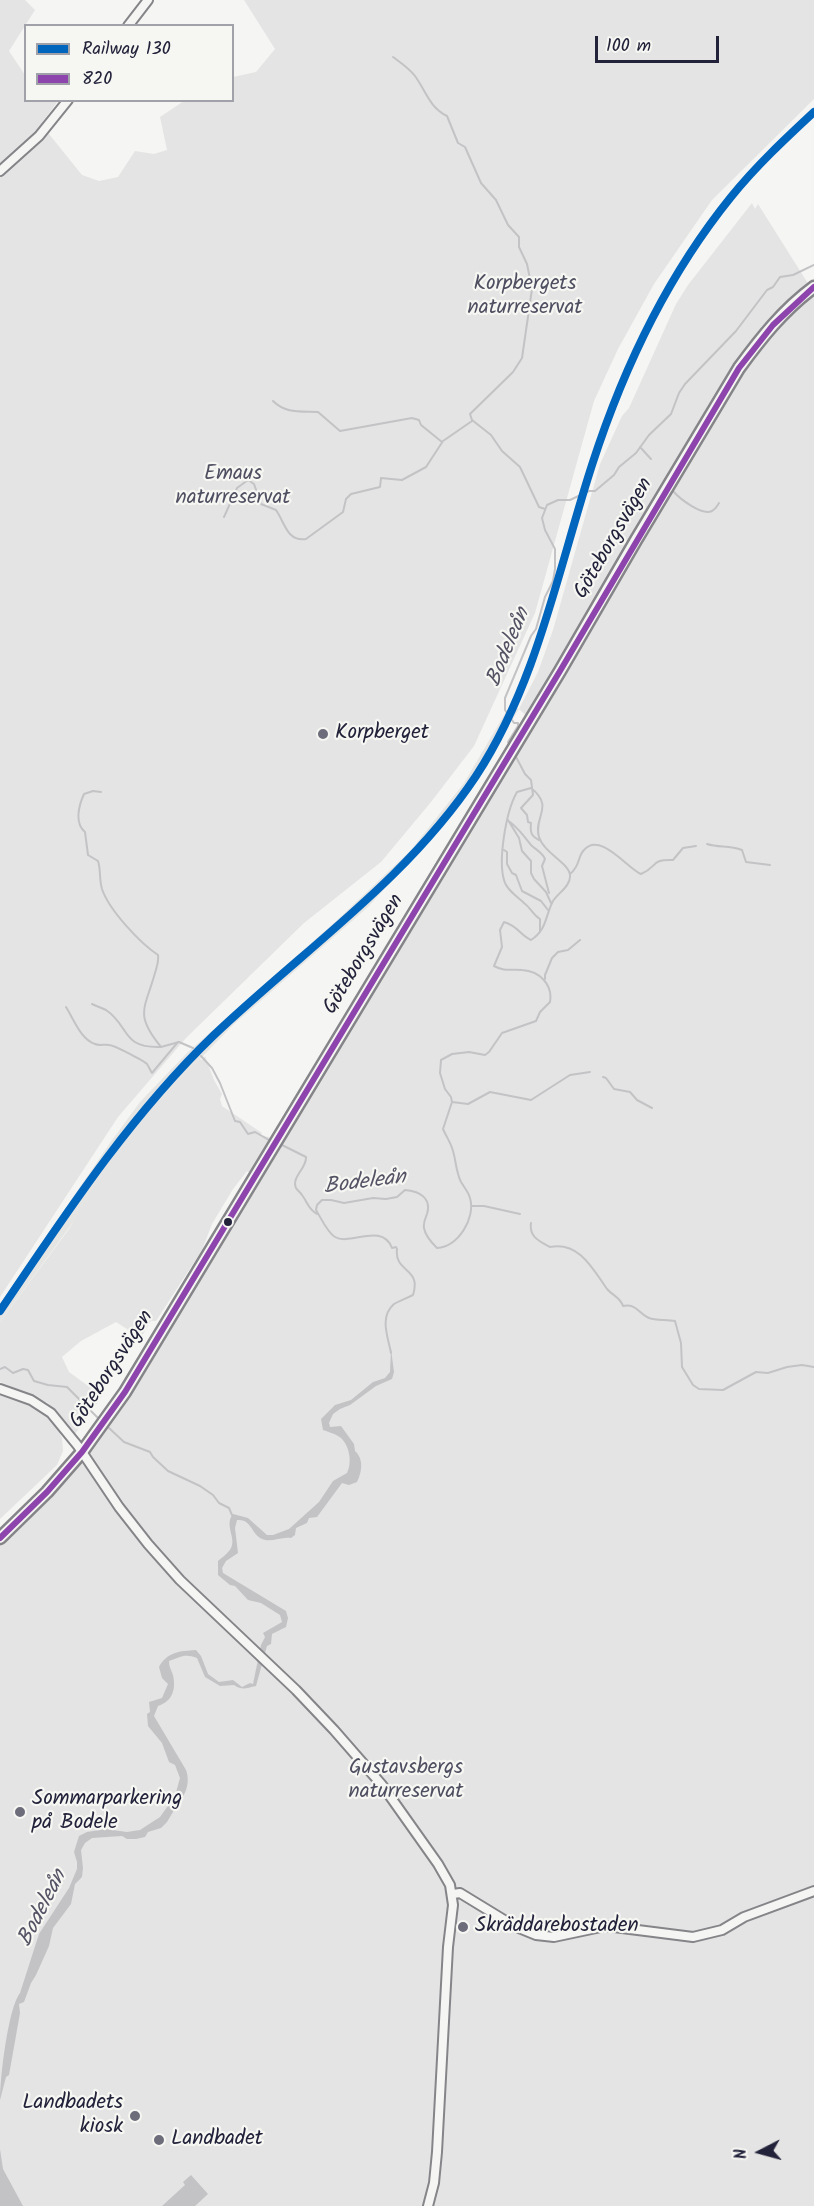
<!DOCTYPE html>
<html>
<head>
<meta charset="utf-8">
<style>
  body { margin:0 }
  #map { position:relative; width:814px; height:2206px; overflow:hidden; background:#f5f5f3; font-family:Kalam,sans-serif }
  canvas { display:block }
  .legend { position:absolute; left:24px; top:24px; width:210px; height:78px; box-sizing:border-box; background:#f6f6f2; border:2px solid #a1a1a9; margin:0; padding:8px 10px; list-style:none; font-size:18px; color:#22223b }
  .legend li { display:flex; align-items:center; gap:12px; height:30px }
  .legend b { width:30px; border:2px solid #a1a1a9 }
  .north { position:absolute; left:730px; top:2122px; width:60px; height:60px; -webkit-text-stroke:4px #f6f6f2; paint-order:stroke; rotate:264deg; font-size:16px; font-weight:700; line-height:24px; text-align:center; color:#22223b }
  .north::after { content:''; display:block; margin:auto; width:21px; height:27px; background:#22223b; clip-path:polygon(50% 0,100% 100%,50% 72%,0 100%) }
  .scale { position:absolute; left:595px; top:36px; width:124px; height:27px; box-sizing:border-box; border:3px solid #22223b; border-top:0; padding-left:8px; font-size:18px; line-height:21px; white-space:nowrap; color:#22223b; -webkit-text-stroke:4px #f6f6f2; paint-order:stroke }
</style>
</head>
<body>
<div id="map">
<canvas width="814" height="2206"></canvas>
<ul class="legend">
<li><b style="height:8px;background:#0065bd"></b>Railway 130</li>
<li><b style="height:8px;background:#8e44ad"></b>820</li>
</ul>
<div class="north">N</div>
<div class="scale">100 m</div>
</div>
<script>
const context = document.querySelector('canvas').getContext('2d');
context.lineJoin = 'round';
function fill(path, color) { context.fillStyle = color; context.fill(path, 'evenodd'); }
function trace(path, color, width, dash) { context.strokeStyle = color; context.lineWidth = width; context.lineCap = dash ? 'butt' : 'round'; context.setLineDash(dash || []); context.stroke(path); }
function label(font, color, halo, rows, align = 'center') {
  context.font = font + ' Kalam,sans-serif'; context.lineWidth = 4.5; context.setLineDash([]); context.textBaseline = 'middle'; context.strokeStyle = halo; context.fillStyle = color; for (const [text, x, y, turn = 0] of rows) {
    context.save(); context.translate(x, y); context.rotate((+turn || 0) * Math.PI / 180); context.textAlign = isNaN(turn) ? turn : align; if (halo) context.strokeText(text, 0, 0); context.fillText(text, 0, 0); context.restore();
  }
}
const built = new Path2D(`
  M510,705L519,709L472,785L449,818L368,907L233,1025L200,1059L154,1112L0,1322V1304L110,1143L140,1102L187,1053L335,922L411,850L464,783Z`);
const green = new Path2D(`
  M0,0H25L35,10L9,51L25,75L26,100L58,101L41,124L82,175L99,181L118,177L135,151L154,154L167,150L160,117L184,101L232,100L233,77L256,72L275,49L244,0H814V99L712,200L654,284L618,349L594,401L535,613L474,746L431,802L381,862L304,923L186,1038L118,1117L0,1297Z
  M752,203L755,209L758,204L814,293V2206H0V1538L71,1467L256,1179L247,1171L233,1189L212,1224L202,1250L156,1321H151L141,1338L116,1322L81,1341L62,1357L69,1372L102,1396L75,1434L48,1403L0,1382V1322L69,1229L109,1162L131,1132L200,1059L202,1060L205,1056L214,1080L222,1094L220,1099L222,1106L262,1133L261,1135L280,1140L532,721L519,709L538,672L553,630L600,464L622,416L629,408L676,304L688,285Z
  M0,1393L41,1410L55,1423L62,1438L63,1451L57,1465L0,1519Z`);
const water = new Path2D(`
  M391,1349L394,1372L392,1379L376,1386L350,1405L340,1409L333,1414L329,1423L330,1427L341,1426L354,1444L355,1451C364,1459 362,1472 357,1482L349,1485L342,1483L317,1517L309,1518L307,1523L296,1528L295,1535L291,1538C282,1536 271,1543 262,1539C251,1534 252,1519 237,1520L235,1528L238,1553L226,1561L222,1568L223,1573L286,1611L288,1618L286,1627L272,1634L271,1644L267,1646L256,1686C246,1688 243,1691 234,1685L220,1686L205,1677L197,1658C185,1653 180,1657 169,1661C169,1667 171,1669 173,1675C176,1689 173,1701 158,1706L154,1716L186,1770C191,1783 185,1799 174,1805L173,1812L167,1822L161,1828L148,1832L145,1837L136,1839H127L122,1836L92,1838L85,1843L81,1850L83,1868L82,1877L75,1884L71,1904L53,1928L49,1946L36,1975L31,1983L24,2002L19,2004L20,2013L9,2075L6,2077L0,2100C0,2078 8,2008 20,1993L39,1934L69,1888L77,1869V1862L74,1852L79,1836L87,1832L105,1829L127,1832L140,1830L160,1817L175,1796L180,1778L175,1765L169,1762L162,1743L148,1726L147,1714L150,1712L149,1702L162,1698L168,1684L162,1678L159,1667C167,1652 180,1651 196,1650L201,1656L208,1674L219,1682L233,1680L242,1687L250,1683L253,1684L261,1645L265,1637L263,1633L282,1622L280,1615L261,1603L248,1600L235,1586L230,1585L218,1575V1561C221,1558 226,1555 229,1551C239,1540 223,1526 233,1514L248,1518L267,1535H273L289,1529L319,1502L333,1481L347,1473C353,1462 349,1442 338,1436C333,1433 328,1432 323,1430L321,1419L335,1405L351,1400L373,1382L385,1378L390,1372Z
  M0,2149L3,2169L23,2206H0Z
  M191,2175L208,2194L195,2206H162L185,2185L183,2182Z`);
const stream = new Path2D(`
  M393,57C401,63 409,68 415,76C426,91 429,107 447,116L458,143L465,147L481,183L496,200L508,225L519,237V247L527,264L532,289L522,358L513,372L470,414L472,420L491,435L502,451L520,467L539,507L545,509
  M273,401C286,414 301,411 318,412L340,431L412,418L419,420L421,425L442,442
  M640,447L651,459
  M673,491C680,499 702,516 712,511C716,509 717,506 719,503
  M224,517L237,488L248,480L254,484L261,504L276,510C285,523 287,542 306,539L343,512L346,499L351,494L380,487L381,478L402,480L426,467L443,441L472,421
  M511,747L508,742L518,726V723H514L505,710V698L531,636L536,629L545,597L553,581L555,569V549L545,530L542,518L547,505L558,500H570L589,491H595L614,475L619,467L636,453L649,435L671,414L679,393L685,384L736,331L767,290L773,287L780,277L793,275L814,265
  M515,755L525,774L531,780L533,795L521,808L527,815L528,822L531,823C530,832 531,836 539,840
  M531,788L517,792C506,811 497,863 505,883C509,892 518,897 524,903C531,908 533,915 540,919V932
  M101,792L93,791L84,794C79,805 74,823 85,832L88,855L98,861C101,870 99,879 102,889C109,910 140,943 158,955C159,962 157,966 155,973C145,1009 134,1014 161,1047L179,1042L193,1048
  M508,820L519,838L522,851L531,861V873L534,879L546,892L551,903
  M510,822C519,829 524,836 531,845C536,850 542,852 545,859L542,866L549,893
  M707,844C719,848 729,845 742,850L746,862L770,865
  M504,850L507,852V864L512,873L516,875L522,891L541,901L548,910
  M570,874C581,865 577,857 584,850C600,831 628,869 641,874C658,867 650,859 673,860L683,848L696,846
  M545,979V975L552,958L558,952L568,950L580,940
  M92,1004C96,1006 102,1008 106,1010C130,1026 121,1048 160,1047
  M66,1007C73,1018 81,1040 95,1044C99,1046 105,1044 109,1045C114,1045 144,1061 147,1064C149,1067 150,1070 152,1073L178,1042
  M201,1056L212,1068L220,1083L235,1121L240,1122L248,1134L255,1132L269,1140
  M603,1077L606,1078L614,1089L630,1092L637,1100L652,1108
  M452,1102L468,1104L490,1092L531,1100L570,1075L590,1072
  M282,1145L306,1157C307,1168 291,1177 296,1188C297,1190 301,1193 302,1195C308,1203 308,1209 317,1214
  M471,1206H484L520,1214
  M531,1223C529,1237 539,1241 550,1247C579,1241 593,1269 607,1289C613,1296 620,1297 623,1306C636,1303 639,1314 649,1318C656,1321 668,1319 675,1321L681,1343L682,1367L693,1385L699,1389L723,1390L756,1372L768,1373L787,1367L802,1365L814,1367
  M391,1353C388,1337 379,1317 394,1304C399,1301 407,1298 413,1295C422,1267 394,1273 397,1249L396,1247L392,1248C382,1222 350,1246 335,1237C327,1232 321,1218 316,1210L317,1205L322,1200H331L344,1203L373,1198L386,1199L397,1197L405,1190C419,1191 432,1198 427,1214C425,1219 423,1223 424,1228C425,1235 432,1243 437,1248C458,1247 476,1218 470,1198C469,1193 464,1187 461,1182C456,1172 456,1161 453,1151C451,1143 446,1136 443,1129L452,1102L451,1097L445,1089L440,1073L441,1060L452,1054L469,1052L485,1055L489,1052L502,1033L536,1021L540,1012L550,1002C553,985 540,971 522,970C510,969 505,972 494,966L502,947L500,930L504,922C518,926 520,935 531,940C547,930 545,916 553,901C558,893 571,886 570,875C569,863 544,853 539,837C533,817 555,807 531,788
  M0,1369L5,1367L13,1373L23,1369L28,1370L34,1381L48,1385L67,1387L98,1418
  M109,1428L124,1442L150,1452L153,1457L168,1471L200,1486L213,1495L219,1503L229,1508L232,1515`);
const street = new Path2D(`
  M128,26L148,0
  M0,171L39,136L68,100
  M0,1389L31,1400L51,1413L78,1446L119,1507L148,1544L180,1580L296,1690L334,1730L382,1785L438,1864L450,1885L453,1905L448,1947L437,2152L434,2183L428,2206
  M453,1894L460,1893L514,1926L536,1935L554,1937L606,1926L693,1937L722,1930L744,1917L814,1891`);
const secondary = new Path2D(`
  M0,1538L47,1492L82,1452L125,1392L560,671L636,540L739,368C761,338 783,310 814,287`);
const bus1 = new Path2D(`
  M0,1538L47,1492L82,1452L125,1392L560,671L739,368L773,325L814,287`);
const rail1 = new Path2D(`
  M0,1311C65,1215 129,1117 213,1036C302,951 407,880 476,776C537,683 558,570 592,465C623,369 667,276 731,197C756,166 785,139 814,112`);
const markers = [
  [323,734,6,"#6c6c7b"],
  [228,1222,5,"#22223b"],
  [20,1812,6,"#6c6c7b"],
  [463,1927,6,"#6c6c7b"],
  [135,2116,6,"#6c6c7b"],
  [159,2140,6,"#6c6c7b"]
];
const parkNames = [
  ["Korpbergets",525,285],
  ["naturreservat",525,309],
  ["Emaus",233,475],
  ["naturreservat",233,499],
  ["Gustavsbergs",406,1769],
  ["naturreservat",406,1793]
];
const streetNames = [
  ["Göteborgsvägen",615,539,-60],
  ["Göteborgsvägen",365,955,-59],
  ["Göteborgsvägen",113,1370,-57]
];
const poiNames = [
  ["Korpberget",335,734],
  ["Sommarparkering",32,1800],
  ["på Bodele",32,1824],
  ["Skräddarebostaden",475,1927],
  ["Landbadets",123,2104,"right"],
  ["kiosk",123,2128,"right"],
  ["Landbadet",171,2140]
];
const waterNames = [
  ["Bodeleån",510,648,-68],
  ["Bodeleån",365,1184,-7],
  ["Bodeleån",44,1909,-63]
];
fill(built, '#e5e5e4');
fill(green, '#e4e4e4');
fill(water, '#c3c3c6');
trace(stream, '#c3c3c6', 2);
trace(street, '#858589', 12);
trace(secondary, '#858589', 15);
trace(street, '#f5f5f3', 8);
trace(secondary, '#f5f5f3', 10);
trace(bus1, '#8e44ad', 6);
trace(rail1, '#0065bd', 8);
for (const [x, y, r, color] of markers) { const dot = new Path2D(); dot.arc(x, y, r, 0, 2 * Math.PI); context.fillStyle = color; context.fill(dot); trace(dot, '#f6f6f2', 2); }
label('21px', '#4f4f62', '#f6f6f2', parkNames);
label('21px', '#22223b', '#f6f6f2', streetNames);
label('21px', '#22223b', '#f6f6f2', poiNames, 'left');
label('italic 22px', '#535365', '#f6f6f2', waterNames);
</script>
</body>
</html>
